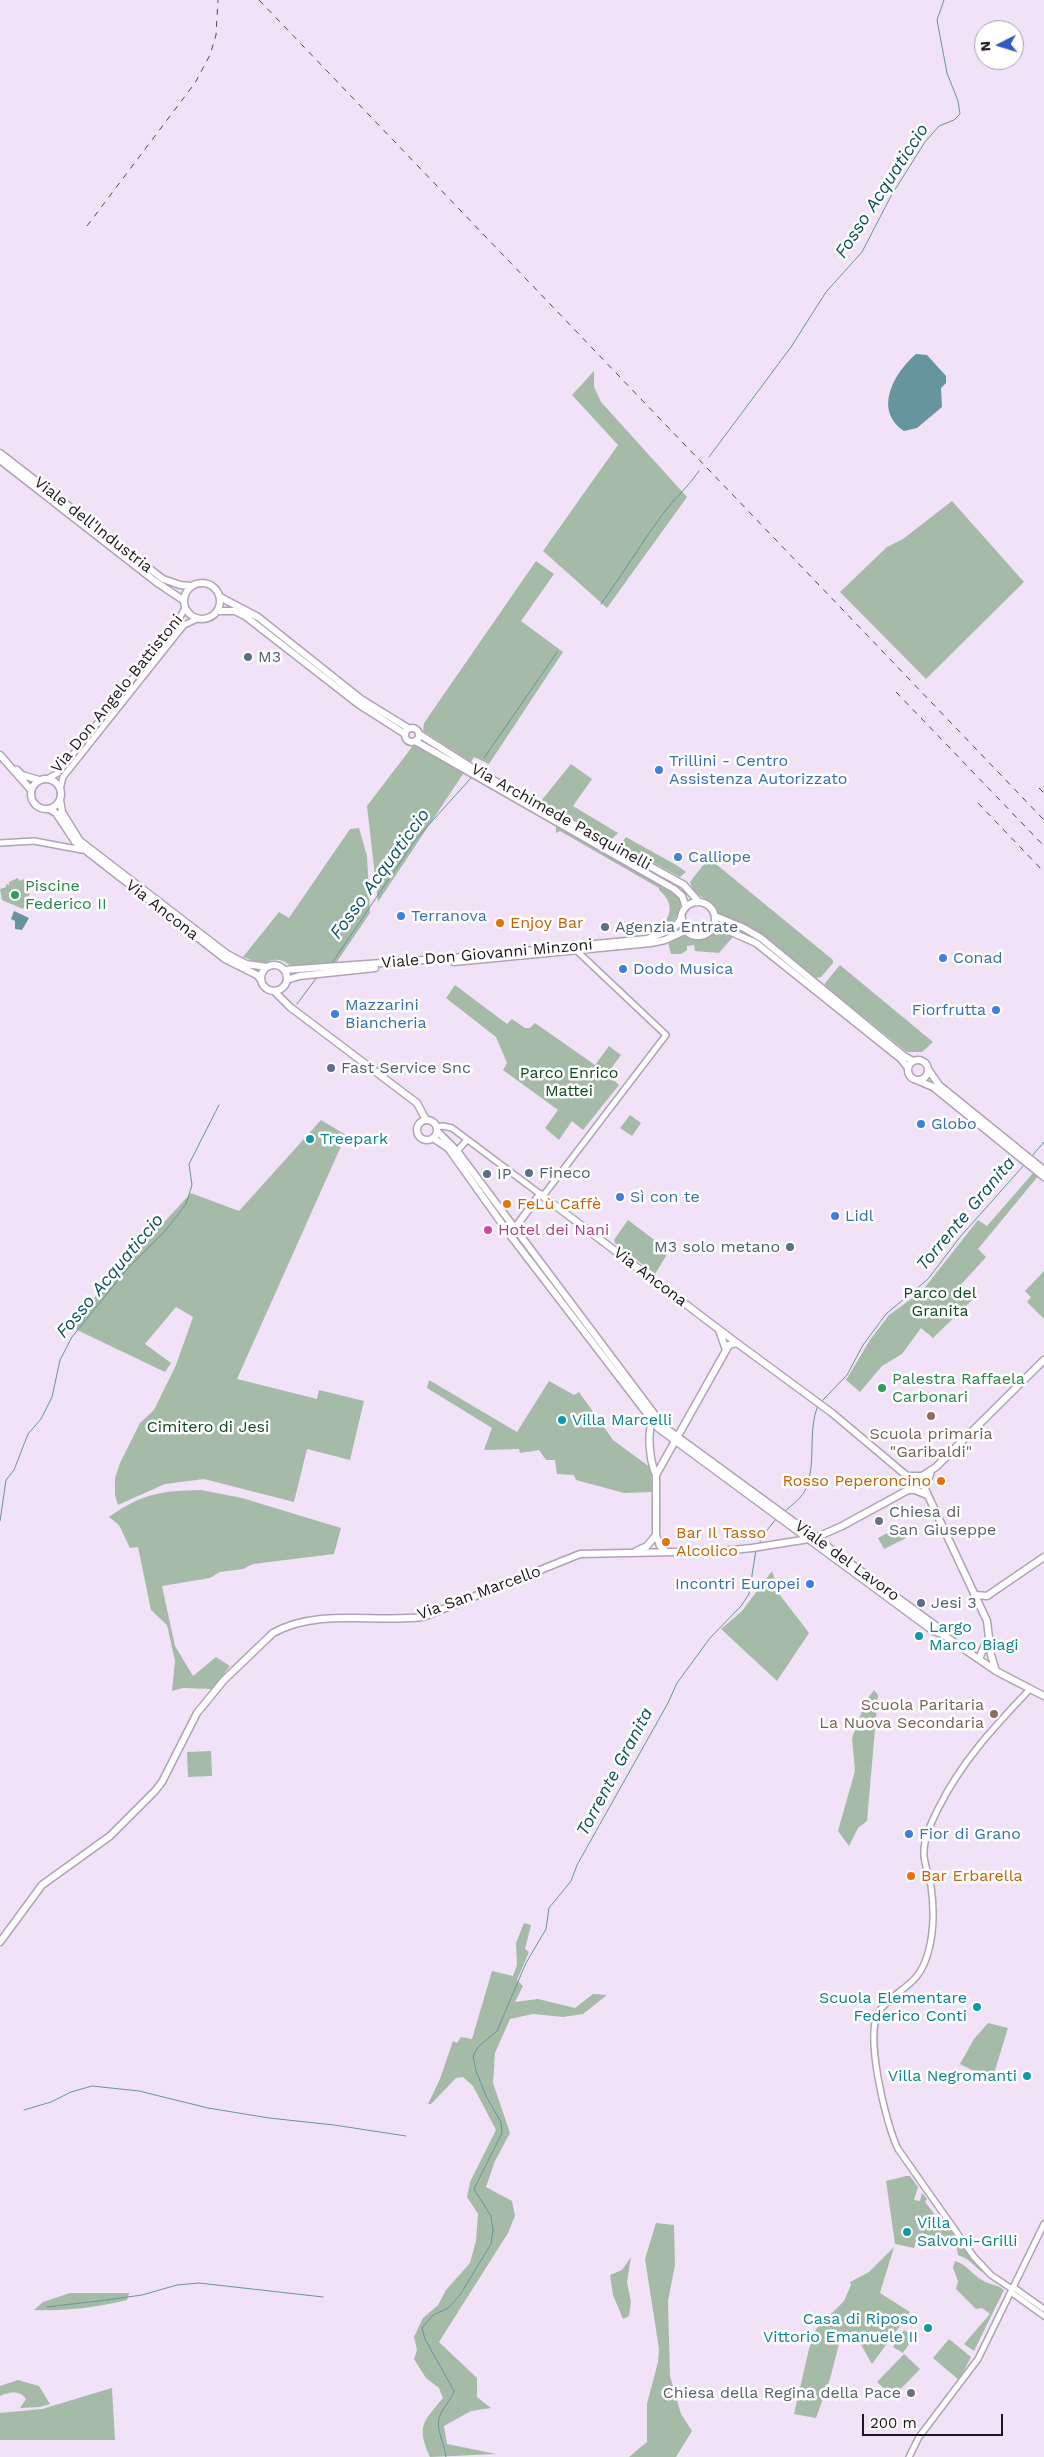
<!DOCTYPE html>
<html>
<head>
<meta charset="utf-8">
<style>
  body { margin:0 }
  #map { position:relative; width:1044px; height:2457px; overflow:hidden; background:#f1e2f7; font-family:"Work Sans",sans-serif }
  canvas { display:block }
  .north { position:absolute; left:974px; top:20px; width:50px; height:50px; box-sizing:border-box; background:#fff; border:1px solid #a4a2a5; border-radius:50%; rotate:265deg; font-size:14px; font-weight:700; line-height:20px; text-align:center; color:#1c161e }
  .north::after { content:''; display:block; margin:auto; width:18px; height:22px; background:#3257c7; clip-path:polygon(50% 0,100% 100%,50% 72%,0 100%) }
  .scale { position:absolute; left:862px; top:2414px; width:141px; height:22px; box-sizing:border-box; border:2px solid #1c161e; border-top:0; padding-left:6px; font-size:15px; line-height:18px; white-space:nowrap; color:#1c161e; -webkit-text-stroke:4px #fff; paint-order:stroke }
</style>
</head>
<body>
<div id="map">
<canvas width="1044" height="2457"></canvas>
<div class="north">N</div>
<div class="scale">200 m</div>
</div>
<script>
const context = document.querySelector('canvas').getContext('2d');
context.lineJoin = 'round';
function fill(path, color) { context.fillStyle = color; context.fill(path, 'evenodd'); }
function trace(path, color, width, dash) { context.strokeStyle = color; context.lineWidth = width; context.lineCap = dash ? 'butt' : 'round'; context.setLineDash(dash || []); context.stroke(path); }
function label(font, color, halo, rows, align = 'center') {
  context.font = font + ' "Work Sans",sans-serif'; context.lineWidth = 5; context.setLineDash([]); context.textBaseline = 'middle'; context.strokeStyle = halo; context.fillStyle = color; for (const [text, x, y, turn = 0] of rows) {
    context.save(); context.translate(x, y); context.rotate((+turn || 0) * Math.PI / 180); context.textAlign = isNaN(turn) ? turn : align; if (halo) context.strokeText(text, 0, 0); context.fillText(text, 0, 0); context.restore();
  }
}
const green = new Path2D(`
  M594,371V387L601,402L687,497L607,608L543,551L618,445L572,395Z
  M952,501L1024,582L926,679L840,592L887,547L903,539Z
  M536,561L554,574L521,621L563,652L489,764L474,757L471,762L423,731L424,723Z
  M415,743L465,771L378,902L367,806Z
  M571,764L592,779L573,806L618,833L611,840L541,801Z
  M556,826L575,837L583,838L668,887L681,901C681,915 671,928 657,929C673,918 674,902 659,890V888L560,831L556,833Z
  M359,828L367,856L370,913L336,963L292,967C282,958 274,958 262,964L243,957L279,912L289,918L350,829Z
  M626,837L678,866L686,872L680,877L620,845Z
  M707,860H711L833,960V963L821,977L816,978C783,952 757,928 717,913C712,896 696,901 690,882Z
  M18,878L19,881L24,879L30,893L23,909L2,900L0,889L6,887V884L9,885V882Z
  M713,930L732,935V938L719,953L695,951L694,945L687,946V950L681,954H671L668,942L685,933L701,937Z
  M840,965L933,1042L922,1052H907L825,986V983Z
  M455,985L507,1024L512,1019L525,1028H530L535,1023L595,1065L609,1046L621,1055L607,1074L619,1085L583,1130L572,1121L559,1140L545,1128L558,1110L503,1070L507,1063L496,1037L446,998Z
  M630,1115L641,1123L632,1136L620,1128Z
  M321,1120L346,1135L237,1379L317,1399L319,1390L364,1401L350,1460L307,1449L294,1502L204,1479L165,1484L118,1505L115,1495V1478L120,1463L140,1423L154,1410L176,1365L193,1317L176,1307L145,1344L171,1363L165,1372L77,1330L71,1323L191,1193L239,1211Z
  M1034,1172L1039,1175L978,1249L986,1257L958,1288L972,1300L933,1338L921,1328L902,1354L882,1366L860,1392L846,1380L870,1340L889,1315L922,1291L978,1220L987,1226Z
  M628,1220L669,1251L655,1274L615,1243L614,1240Z
  M1044,1271V1319L1027,1302L1031,1297L1025,1291Z
  M429,1380L517,1432L549,1381L574,1395L579,1392L613,1440L651,1468L652,1492L624,1493L576,1480L574,1475L557,1474L555,1460H546L539,1450L520,1453L519,1449L484,1450L492,1428L427,1388Z
  M201,1490L242,1498L341,1528L334,1554L253,1564L243,1569L220,1572L210,1578L162,1586L175,1646L193,1676L216,1657L230,1666L212,1689L183,1688L172,1691L175,1661L167,1625L151,1610L138,1547L130,1548L119,1525L109,1517C143,1493 161,1491 201,1490Z
  M900,1526L906,1538L884,1549L878,1538Z
  M772,1571L780,1595L809,1633L777,1681L721,1629L742,1611Z
  M874,1690L878,1695L867,1821L858,1828L849,1846L838,1831L855,1771L852,1738L866,1701Z
  M211,1751L212,1776L188,1777L187,1752Z
  M524,1923L531,1925L525,1949L529,1952L517,1980L523,1986L515,2002L538,1999L575,2008L593,1994L607,1995L583,2014L563,2017L533,2014L510,2019L495,2053L493,2083L510,2133L495,2161L486,2187L512,2201L515,2216L508,2233L439,2342L477,2378V2397L491,2408L471,2411L444,2426L447,2444L496,2454L430,2457C416,2426 423,2422 443,2398L439,2388L426,2378L414,2359L417,2350L414,2337L423,2318L438,2305L446,2290L470,2263L476,2241L478,2214L467,2197L470,2182L496,2130L473,2086L463,2077L456,2078L431,2104H428L440,2079L453,2041L457,2043L461,2037L472,2039L492,1971L513,1976L517,1965L516,1943Z
  M988,2023L1008,2028L992,2080L960,2064L974,2039Z
  M906,2176H910L918,2187L914,2200L920,2201L922,2193L927,2199L925,2202L946,2229H950L984,2274L967,2259L958,2255L956,2242L920,2233L914,2248L895,2244L886,2181Z
  M656,2223L674,2225L675,2265L668,2301L670,2376L681,2414L692,2431L676,2457H629L647,2442V2404L658,2362L659,2349L645,2259Z
  M894,2247L880,2293L910,2312L872,2364L853,2331L840,2340L830,2379L816,2418L794,2414L809,2349L816,2329L844,2301L851,2285L850,2282L869,2272Z
  M631,2257L627,2282L631,2302L629,2316L623,2319L613,2295L610,2275L622,2270Z
  M955,2261C968,2265 971,2274 982,2280C989,2285 997,2284 1004,2290L974,2351L964,2344L990,2314L982,2308L976,2309L956,2289L958,2281L953,2268Z
  M70,2293H129L127,2300C94,2308 67,2311 34,2310L43,2302Z
  M904,2330L914,2337L903,2353L893,2347Z
  M949,2339L971,2357L959,2380L933,2358Z
  M904,2354L920,2369L893,2397L877,2382Z
  M18,2380L39,2386L50,2404L40,2407L20,2408L26,2399C20,2390 9,2392 0,2396V2386Z
  M112,2388L115,2440H0V2413L42,2409Z`);
const water = new Path2D(`
  M916,354L927,355L946,376V383L941,388L942,407L917,428L904,431C873,410 894,373 916,354Z
  M14,911L29,918L22,930L15,929V921L11,919Z`);
const stream = new Path2D(`
  M709,457L791,347L826,292L862,252L891,196L925,142L939,126L954,120L960,114L958,101L947,73L937,20L944,0
  M601,604C622,575 641,544 662,515C674,499 688,487 699,471
  M484,758L558,651
  M332,963L416,839L471,778
  M297,1004L318,976
  M1031,1157L1044,1142
  M821,1402L847,1375L863,1345L886,1314L928,1279L960,1237L1025,1164
  M785,1511C792,1505 803,1497 806,1488C817,1462 807,1431 818,1405
  M0,1521L6,1480L14,1470L28,1434L41,1419L52,1397L60,1360L72,1337L126,1270L165,1231L186,1204L192,1185L189,1164L219,1105
  M759,1544L764,1534L776,1519
  M24,2110L51,2102L71,2092L92,2086L139,2091L208,2108L269,2118L334,2125L406,2136
  M47,2307L106,2300L142,2295L177,2285L199,2283L323,2297
  M446,2457C445,2444 436,2431 439,2418C441,2409 451,2401 454,2391L425,2339L422,2328L433,2315L448,2308L460,2295L491,2244L493,2230L491,2216L474,2189L502,2133L501,2122L487,2098L476,2071L473,2056L478,2047L497,2031L526,1963L546,1929L549,1908L571,1881L577,1865L668,1703L677,1683L710,1638L741,1606L749,1594L756,1550`);
const tertiary = new Path2D(`
  M47,779L58,773L178,621L185,608
  M60,790L63,777L184,625L197,619
  M0,843L34,841L82,850
  M437,1127L443,1126L452,1128L540,1194
  M457,1151L467,1140
  M543,1196L666,1035L576,950
  M1013,2287L1044,2309
  M1012,2289L991,2275L974,2257L898,2149C886,2125 863,2031 880,2010C899,1986 918,1988 928,1953C934,1932 934,1907 931,1886C929,1876 925,1866 924,1856C923,1839 931,1823 938,1809C961,1762 994,1727 1030,1689
  M1011,2292L1044,2316
  M909,2457L919,2437L978,2359L1044,2224`);
const secondary = new Path2D(`
  M0,453L163,579L180,585L191,586
  M0,460L156,582L183,600
  M184 601a18 18 0 1 1 36 0a18 18 0 1 1-36 0Z
  M220,597L258,617L361,699L408,728
  M217,611H235L245,616L358,704L405,734
  M405 735a7 7 0 1 1 14 0a7 7 0 1 1-14 0Z
  M419,734L482,774L684,885L699,902
  M415,741L674,889L682,896L686,907
  M0,755L31,790
  M17,770L22,775L39,780
  M31 794a15 15 0 1 1 30 0a15 15 0 1 1-30 0Z
  M60,800L62,812L80,841L227,954L246,964L267,967
  M49,809L56,813L76,843L225,959L257,975L261,980
  M681 919a17 17 0 1 1 34 0a17 17 0 1 1-34 0Z
  M715,916L744,928L761,938L904,1056L913,1061
  M712,929L729,931L756,943L901,1059L908,1068
  M454,962L651,943L665,940L687,930
  M261 978a13 13 0 1 1 26 0a13 13 0 1 1-26 0Z
  M284,970L452,958L647,939L673,929L682,918
  M287,980L299,976L375,968
  M274,991L290,1007L417,1103L426,1120
  M908 1070a10 10 0 1 1 20 0a10 10 0 1 1-20 0Z
  M928,1069L939,1085L1044,1170
  M919,1081L933,1087L1044,1177
  M417 1130a10 10 0 1 1 20 0a10 10 0 1 1-20 0Z
  M437,1131L457,1151L664,1427L936,1626L941,1633
  M433,1138L448,1148L510,1235L658,1428L933,1631L942,1634L996,1671L1044,1696
  M515,1228L540,1194L737,1343L832,1413L907,1476H922L936,1467L1044,1360
  M719,1330L726,1350
  M652,1422C647,1436 650,1462 656,1475
  M931,1471L925,1489L987,1621L991,1655L996,1671
  M636,1551L647,1546L656,1535
  M666,1552L660,1546L656,1535V1475L729,1345L737,1343
  M976,1595L987,1596L1044,1557
  M979,1659L987,1640
  M0,1942L42,1885L110,1836L155,1791L162,1782L197,1713L224,1680L273,1633C316,1608 374,1623 423,1617L580,1554L722,1551L752,1548L815,1538L842,1526L908,1490H915L927,1495`);
const rail = new Path2D(`
  M259,0L1044,820
  M87,226L195,83L210,55L216,35L218,0
  M896,692L1044,846
  M1039,788L1044,793
  M978,803L1044,872`);
const markers = [
  [248,657,5,"#5c6f8a"],
  [659,770,5,"#3f7fe0"],
  [678,857,5,"#3f7fe0"],
  [15,895,5,"#2e9e5b"],
  [401,916,5,"#3f7fe0"],
  [500,923,5,"#e8710a"],
  [605,927,5,"#5c6f8a"],
  [943,958,5,"#3f7fe0"],
  [623,969,5,"#3f7fe0"],
  [996,1010,5,"#3f7fe0"],
  [335,1014,5,"#3f7fe0"],
  [331,1068,5,"#5c6f8a"],
  [921,1124,5,"#3f7fe0"],
  [310,1139,5,"#0f9aa8"],
  [529,1173,5,"#5c6f8a"],
  [487,1174,5,"#5c6f8a"],
  [620,1197,5,"#3f7fe0"],
  [507,1204,5,"#e8710a"],
  [835,1216,5,"#3f7fe0"],
  [488,1230,5,"#d1479c"],
  [790,1247,5,"#5c6f8a"],
  [882,1388,5,"#2e9e5b"],
  [931,1416,5,"#8d6e63"],
  [562,1420,5,"#0f9aa8"],
  [941,1481,5,"#e8710a"],
  [879,1521,5,"#6b7280"],
  [666,1542,5,"#e8710a"],
  [810,1584,5,"#3f7fe0"],
  [921,1603,5,"#5c6f8a"],
  [919,1636,5,"#0f9aa8"],
  [994,1714,5,"#8d6e63"],
  [909,1834,5,"#3f7fe0"],
  [911,1876,5,"#e8710a"],
  [977,2007,5,"#0f9aa8"],
  [1027,2076,5,"#0f9aa8"],
  [907,2232,5,"#0f9aa8"],
  [928,2328,5,"#0f9aa8"],
  [911,2393,5,"#6b7280"]
];
const streetNames = [
  ["Viale dell'Industria",93,525,38],
  ["Via Don Angelo Battistoni",117,694,-51],
  ["Via Archimede Pasquinelli",561,817,29],
  ["Via Ancona",162,910,38],
  ["Viale Don Giovanni Minzoni",487,954,-5],
  ["Via Ancona",650,1277,37],
  ["Viale del Lavoro",847,1561,36],
  ["Via San Marcello",479,1593,-20]
];
const serviceNames = [
  ["M3",258,657],
  ["Agenzia Entrate",615,927],
  ["Fast Service Snc",341,1068],
  ["Fineco",539,1173],
  ["IP",497,1174],
  ["M3 solo metano",780,1247,"right"],
  ["Jesi 3",931,1603]
];
const shopNames = [
  ["Trillini - Centro",669,761],
  ["Assistenza Autorizzato",669,779],
  ["Calliope",688,857],
  ["Terranova",411,916],
  ["Conad",953,958],
  ["Dodo Musica",633,969],
  ["Mazzarini",345,1005],
  ["Biancheria",345,1023],
  ["Fiorfrutta",986,1010,"right"],
  ["Globo",931,1124],
  ["Sì con te",630,1197],
  ["Lidl",845,1216],
  ["Incontri Europei",800,1584,"right"],
  ["Fior di Grano",919,1834]
];
const leisureNames = [
  ["Piscine",25,886],
  ["Federico II",25,904],
  ["Palestra Raffaela",892,1379],
  ["Carbonari",892,1397]
];
const foodNames = [
  ["Enjoy Bar",510,923],
  ["FeLù Caffè",517,1204],
  ["Rosso Peperoncino",931,1481,"right"],
  ["Bar Il Tasso",676,1533],
  ["Alcolico",676,1551],
  ["Bar Erbarella",921,1876]
];
const parkNames = [
  ["Parco Enrico",569,1073],
  ["Mattei",569,1091],
  ["Parco del",940,1293],
  ["Granita",940,1311],
  ["Cimitero di Jesi",208,1427]
];
const cultureNames = [
  ["Treepark",320,1139],
  ["Villa Marcelli",572,1420],
  ["Largo",929,1627],
  ["Marco Biagi",929,1645],
  ["Scuola Elementare",967,1998,"right"],
  ["Federico Conti",967,2016,"right"],
  ["Villa Negromanti",1017,2076,"right"],
  ["Villa",917,2223],
  ["Salvoni-Grilli",917,2241],
  ["Casa di Riposo",918,2319,"right"],
  ["Vittorio Emanuele II",918,2337,"right"]
];
const hotelNames = [
  ["Hotel dei Nani",498,1230]
];
const educationNames = [
  ["Scuola primaria",931,1434],
  ["\"Garibaldi\"",931,1452],
  ["Scuola Paritaria",984,1705,"right"],
  ["La Nuova Secondaria",984,1723,"right"]
];
const worshipNames = [
  ["Chiesa di",889,1512],
  ["San Giuseppe",889,1530],
  ["Chiesa della Regina della Pace",901,2393,"right"]
];
const waterNames = [
  ["Fosso Acquaticcio",882,191,-57],
  ["Fosso Acquaticcio",380,874,-54],
  ["Torrente Granita",966,1214,-50],
  ["Fosso Acquaticcio",110,1276,-50],
  ["Torrente Granita",615,1772,-62]
];
fill(green, '#a5bba8');
fill(water, '#66959f');
trace(stream, '#66959f', 1);
trace(tertiary, '#b1a3b6', 8);
trace(secondary, '#b1a3b6', 9);
trace(tertiary, '#fff', 5);
trace(secondary, '#fff', 6);
trace(rail, '#514954', 1, [6, 6]);
for (const [x, y, r, color] of markers) { const dot = new Path2D(); dot.arc(x, y, r, 0, 2 * Math.PI); context.fillStyle = color; context.fill(dot); trace(dot, '#fff', 2); }
label('16px', '#1c161e', '#fff', streetNames);
label('16px', '#4e5e75', '#fff', serviceNames, 'left');
label('16px', '#366cbe', '#fff', shopNames, 'left');
label('16px', '#27864d', '#fff', leisureNames, 'left');
label('16px', '#c56008', '#fff', foodNames, 'left');
label('16px', '#104621', '#fff', parkNames);
label('16px', '#0d838f', '#fff', cultureNames, 'left');
label('16px', '#b23c85', '#fff', hotelNames, 'left');
label('16px', '#785e54', '#fff', educationNames);
label('16px', '#5b616d', '#fff', worshipNames, 'left');
label('italic 18px', '#09515d', '#fff', waterNames);
</script>
</body>
</html>
